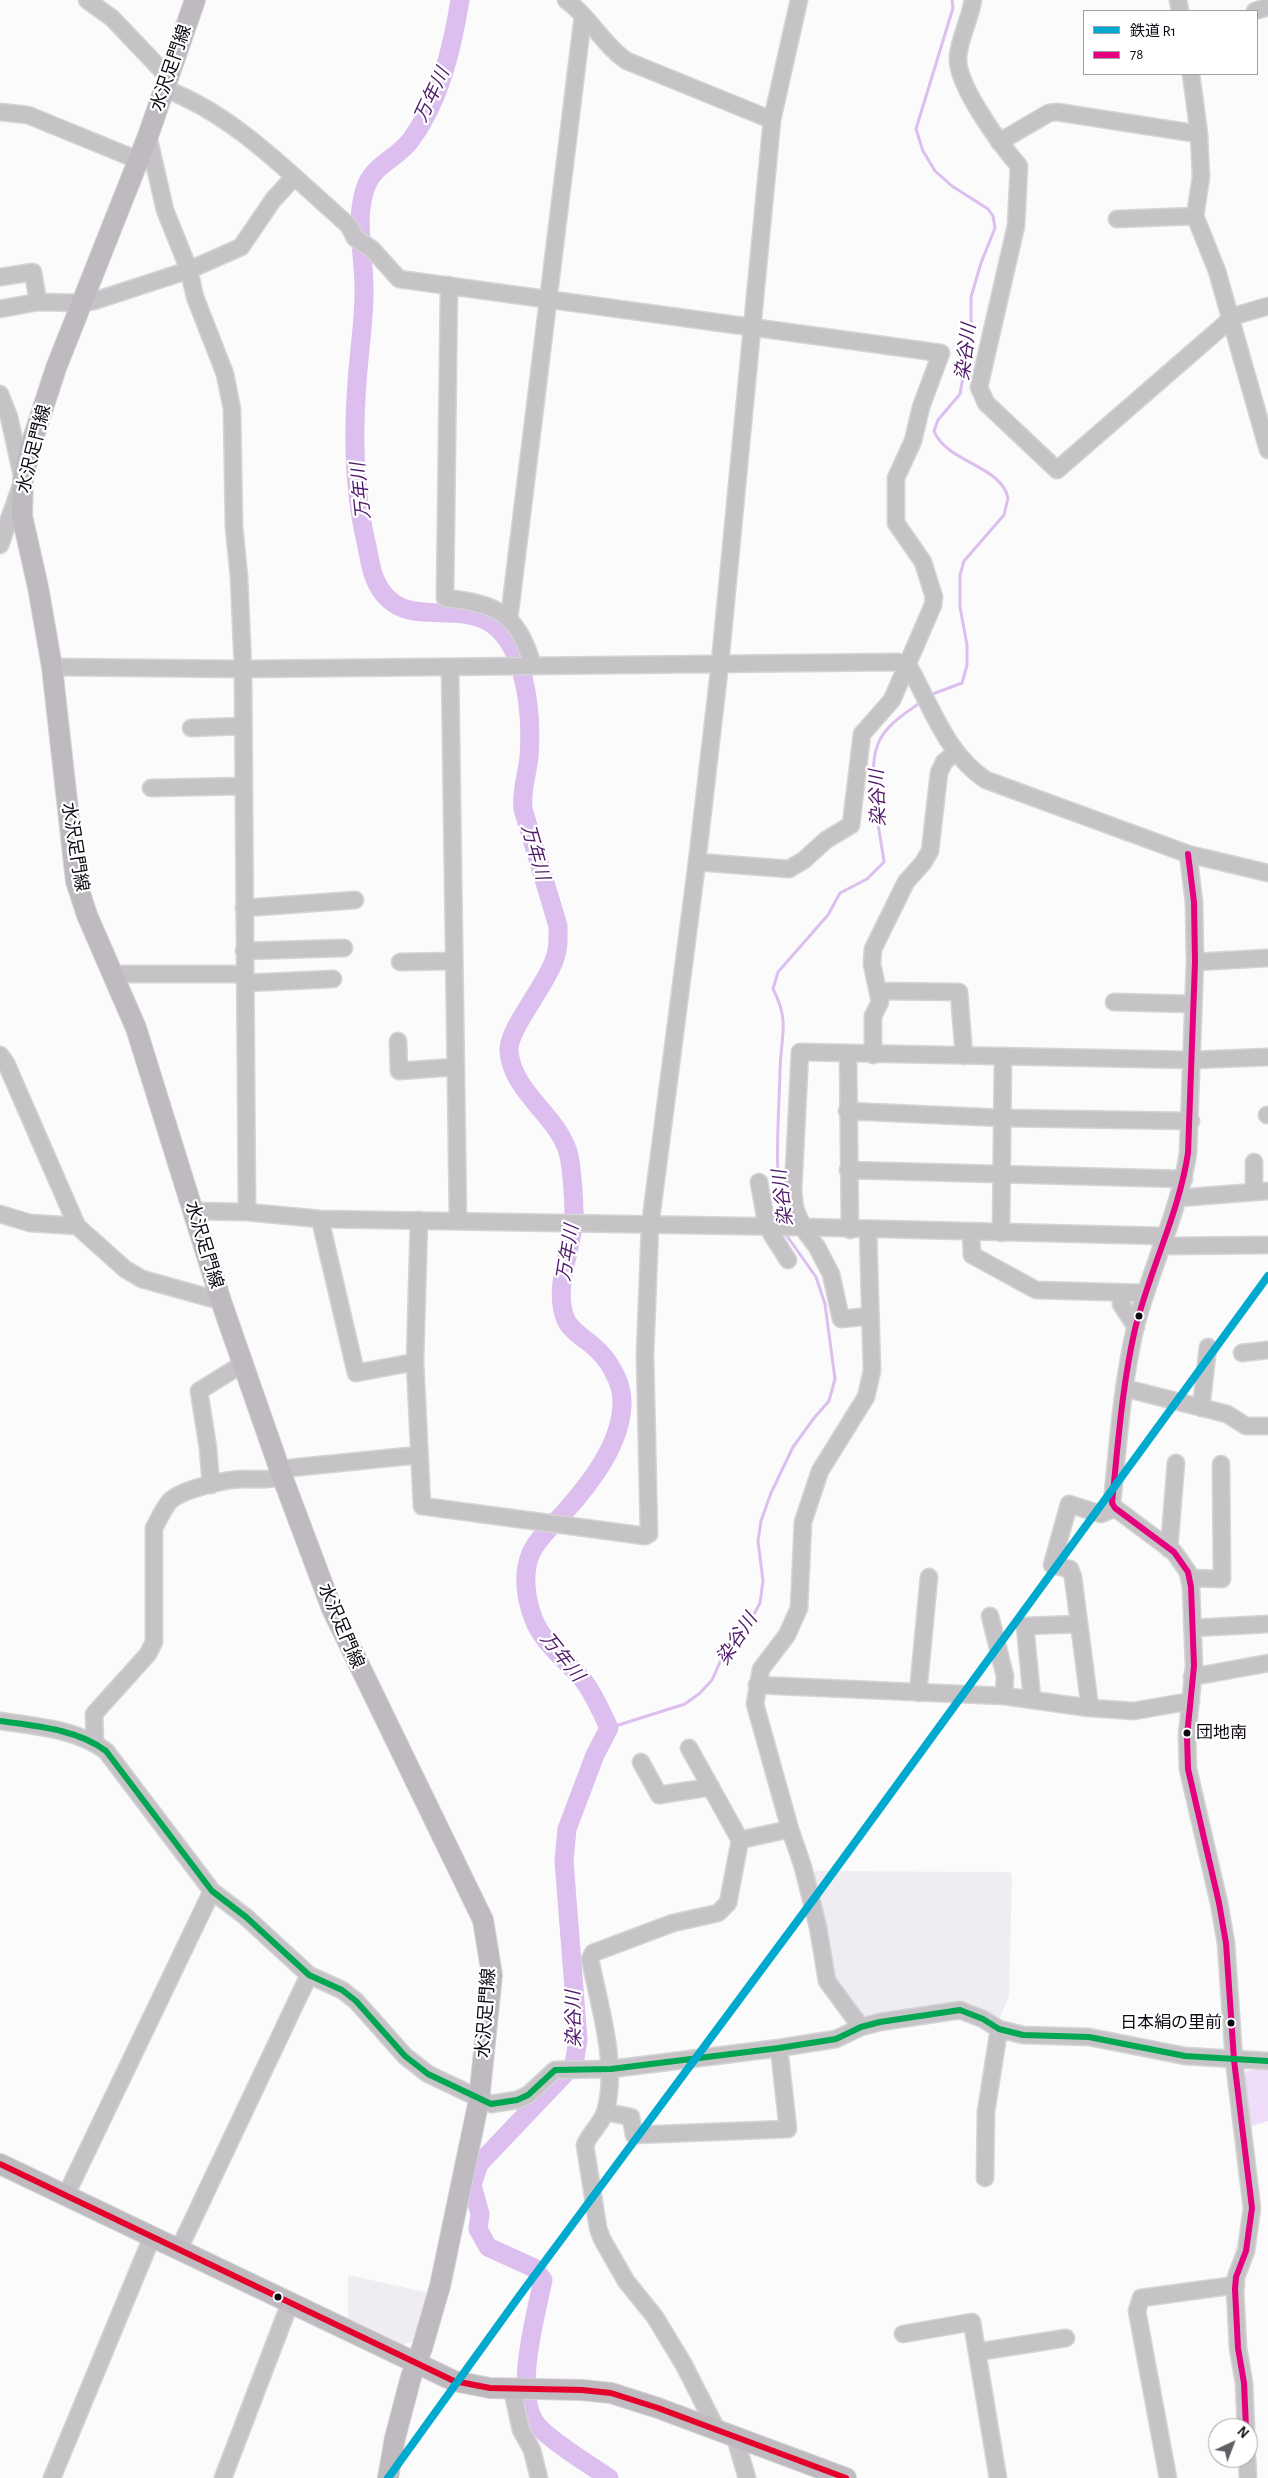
<!DOCTYPE html>
<html>
<head>
<meta charset="utf-8">
<style>
  body { margin:0 }
  #map { position:relative; width:1268px; height:2478px; overflow:hidden; background:#fbfbfb; font-family:"Alegreya Sans","Noto Sans JP",sans-serif }
  canvas { display:block }
  .legend { position:absolute; left:1083px; top:10px; width:175px; height:65px; box-sizing:border-box; background:#fff; border:1px solid #9f9da1; margin:0; padding:6px 9px; list-style:none; font-size:15px; color:#0f0913 }
  .legend li { display:flex; align-items:center; gap:10px; height:25px }
  .legend b { width:25px; border:1px solid #9f9da1 }
  .north { position:absolute; left:1208px; top:2418px; width:50px; height:50px; box-sizing:border-box; background:#fff; border:1px solid #9f9da1; border-radius:50%; rotate:43deg; font-size:14px; font-weight:700; line-height:20px; text-align:center; color:#0f0913 }
  .north::after { content:''; display:block; margin:auto; width:18px; height:22px; background:#625e64; clip-path:polygon(50% 0,100% 100%,50% 72%,0 100%) }
</style>
</head>
<body>
<div id="map">
<canvas width="1268" height="2478"></canvas>
<ul class="legend">
<li><b style="height:6px;background:#00a9ce"></b>鉄道 R1</li>
<li><b style="height:6px;background:#e5007d"></b>78</li>
</ul>
<div class="north">N</div>
</div>
<script>
const context = document.querySelector('canvas').getContext('2d');
context.lineJoin = 'round';
function fill(path, color) { context.fillStyle = color; context.fill(path, 'evenodd'); }
function trace(path, color, width, dash) { context.strokeStyle = color; context.lineWidth = width; context.lineCap = dash ? 'butt' : 'round'; context.setLineDash(dash || []); context.stroke(path); }
function label(font, color, halo, rows, align = 'center') {
  context.font = font + ' "Alegreya Sans","Noto Sans JP",sans-serif'; context.lineWidth = 4.5; context.setLineDash([]); context.textBaseline = 'middle'; context.strokeStyle = halo; context.fillStyle = color; for (const [text, x, y, turn = 0] of rows) {
    context.save(); context.translate(x, y); context.rotate((+turn || 0) * Math.PI / 180); context.textAlign = isNaN(turn) ? turn : align; if (halo) context.strokeText(text, 0, 0); context.fillText(text, 0, 0); context.restore();
  }
}
const built = new Path2D(`
  M816,1871L1009,1872L1012,1875L1009,1997L1000,2017L993,2019L977,2010L864,2021L830,1982L811,1876Z
  M348,2275L429,2293L416,2340L397,2347L348,2327Z`);
const green = new Path2D(`
  M1268,2068V2121L1249,2127L1244,2075L1247,2071Z`);
const stream = new Path2D(`
  M930,695L962,683L967,665V645L960,607V575L964,561L1004,515L1008,498C1001,465 947,463 934,431L938,420L960,394L971,333V297L981,263L995,228L993,216L988,209L952,186L935,171L923,151L916,129L953,8L952,0
  M784,1223C773,1173 779,1121 780,1070C781,1035 790,1021 773,989L778,972L828,915L840,893L867,879L884,862C880,831 866,773 878,744C885,725 906,713 921,702
  M609,1728L685,1704L700,1693L712,1680L725,1651L753,1616L760,1603L763,1581L758,1541L761,1521L771,1493L793,1447L814,1418L829,1401L835,1379L825,1304L816,1277L787,1236L786,1231`);
const river = new Path2D(`
  M460,0C452,49 440,101 410,141C398,157 375,165 367,184C353,217 365,258 364,292C364,322 359,352 357,382C353,434 354,491 366,542C369,554 370,568 375,579C406,652 492,565 522,673C529,699 531,730 529,757C527,775 521,791 523,809L558,926C558,938 559,947 555,958C548,983 507,1030 509,1051C512,1092 557,1115 568,1152C572,1166 574,1202 574,1216C573,1249 552,1287 566,1320C571,1331 583,1337 592,1345C608,1358 623,1382 622,1404C621,1445 589,1485 563,1514C552,1526 538,1538 531,1553C522,1574 526,1600 534,1620C543,1643 567,1661 583,1680C594,1694 601,1711 609,1728L595,1755L567,1829L564,1861L578,2040L574,2064L479,2164L472,2185L480,2214L478,2229L488,2247L534,2268L543,2280C536,2315 512,2397 538,2426C552,2442 590,2465 609,2478`);
const minor = new Path2D(`
  M87,0L112,18L168,77
  M566,0C590,17 603,45 627,61L772,120
  M973,0C970,19 960,37 958,56C955,84 1001,145 1019,166L1016,226L979,387L986,403L1057,470L1224,325L1231,317L1268,306
  M1178,0L1180,11
  M1255,11L1268,7
  M1191,74L1199,134L1201,177L1195,216L1217,271L1268,450
  M165,89C232,114 285,169 338,216L349,226L355,238L372,249L399,279L941,353L921,407L913,441L896,478V523L923,562L934,597L933,605L892,700L862,734L851,825L826,840L804,860L789,869L697,862
  M0,112L28,115L138,160
  M148,136L165,210L189,270L195,297L225,374L232,409L234,527L239,577L243,669L247,1212
  M999,142L1049,113L1057,112L1199,134
  M1117,219L1195,216
  M0,277L33,272L38,302
  M449,285L445,598C498,604 517,613 533,666
  M0,309L38,302L80,303L94,301L189,270L241,247L273,200L294,177
  M0,394L9,417L23,480L0,545
  M509,619L583,16
  M52,667L243,669L898,662L908,665C931,705 946,754 986,780L1188,854L1268,873
  M450,667L458,1220
  M191,728L242,726
  M151,788L243,786
  M1188,854L1194,902L1195,962L1188,1153C1179,1213 1150,1269 1135,1329C1122,1386 1118,1444 1112,1503L1115,1508L1174,1552L1188,1572L1191,1587L1194,1666L1187,1736L1188,1769L1219,1903L1226,1943L1234,2060L1252,2208L1246,2251L1236,2277L1235,2289L1238,2348L1244,2383L1246,2428
  M244,908L355,900
  M244,951L344,948
  M400,962L453,961
  M1195,962L1268,958
  M113,974H244
  M245,983L333,979
  M878,991L959,992L964,1056
  M1114,1002L1193,1004
  M398,1041L399,1071L455,1067
  M848,1054L850,1230
  M0,1055L6,1063L77,1226
  M873,1055V1016L880,1002L872,964L873,949L906,882L923,863L930,851L939,773L944,762L955,753
  M847,1111L1004,1118L1191,1121
  M1267,1115H1268
  M1254,1162V1192
  M848,1170L1184,1179
  M759,1182L767,1227L788,1260
  M1178,1198L1268,1191
  M193,1211L247,1212L320,1219L802,1227L1164,1236
  M0,1214L30,1223L77,1226L125,1269L142,1279L221,1301
  M320,1219L356,1373L415,1362
  M419,1220L415,1362L422,1506L645,1536L649,1534L645,1355L650,1226L697,862L720,663L772,120L799,0
  M971,1232L972,1255L1036,1290L1146,1293
  M1001,1233L1003,1056
  M1161,1246L1268,1245
  M1123,1294L1121,1304L1136,1327
  M870,1316L841,1319L831,1274L817,1247L804,1230L795,1208L793,1191L800,1052L1192,1060L1268,1057
  M1242,1353L1268,1350
  M1124,1388L1227,1414L1246,1426H1268
  M1201,1408L1208,1347
  M280,1469L418,1455
  M211,1485L208,1448L199,1391L244,1363
  M1169,1549L1176,1463
  M1189,1578L1222,1579L1221,1464
  M990,1616L1005,1676L1004,1696
  M1193,1628L1268,1624
  M1192,1677L1268,1663
  M757,1685L1004,1696L1090,1708L1134,1711L1191,1701
  M918,1693L929,1577
  M1032,1698L1025,1626L1079,1624
  M1090,1708L1073,1577L1070,1569L1052,1565L1069,1504L1101,1514L1115,1508
  M0,1721C35,1726 77,1729 106,1751L212,1891L246,1917L309,1975L342,1990L356,2001L405,2056L428,2074L491,2104L517,2100L528,2095L555,2070L611,2069L779,2048L836,2039L861,2027L880,2022L960,2010L983,2019L999,2029L1023,2035L1089,2037L1185,2056L1268,2061
  M95,1743L94,1714L148,1654L154,1642V1528C159,1519 163,1509 170,1501C182,1489 227,1479 244,1479C260,1479 266,1481 282,1476
  M689,1748L740,1840
  M641,1762L659,1795L711,1787
  M790,1829L803,1867L818,1927L827,1981L861,2027
  M606,2112L631,2117L634,2135L788,2129L779,2048
  M985,2178L986,2112L999,2029
  M66,2195L212,1891
  M179,2249L309,1975
  M903,2334L972,2322L998,2478
  M977,2352L1066,2338
  M512,2389L521,2430L532,2450L539,2478
  M717,2430L684,2365L655,2317L626,2281L602,2239L598,2228L585,2145C590,2132 603,2123 606,2109C618,2063 599,2005 590,1959L593,1953L673,1923L718,1913L728,1903L740,1840L790,1829L755,1704L761,1669L787,1635L799,1608L803,1522L820,1471L866,1397L872,1371L868,1229
  M735,2437L747,2478
  M1247,2458L1248,2478
  M52,2478L152,2237
  M223,2478L290,2303
  M1168,2478L1137,2311L1141,2298L1236,2285`);
const major = new Path2D(`
  M195,0L148,136L56,368L30,448L23,480L22,516L38,587L52,667L76,881L87,915L136,1028L221,1301L282,1476L332,1609L483,1920L492,1975L479,2100L440,2286L422,2348L411,2377L395,2438L388,2478
  M0,2164L454,2381L490,2388L582,2390L611,2393L658,2408L846,2478`);
const bus1 = new Path2D(`
  M1188,854L1194,902L1195,962L1188,1153C1179,1213 1150,1269 1135,1329C1122,1386 1118,1444 1112,1503L1115,1508L1174,1552L1188,1572L1191,1587L1194,1666L1187,1736L1188,1769L1219,1903L1226,1943L1234,2060L1252,2208L1246,2251L1236,2277L1235,2289L1238,2348L1244,2383L1246,2428`);
const bus2 = new Path2D(`
  M0,2164L454,2381L490,2388L582,2390L611,2393L658,2408L846,2478`);
const bus3 = new Path2D(`
  M0,1721C35,1726 77,1729 106,1751L212,1891L246,1917L309,1975L342,1990L356,2001L405,2056L428,2074L491,2104L517,2100L528,2095L555,2070L611,2069L779,2048L836,2039L861,2027L880,2022L960,2010L983,2019L999,2029L1023,2035L1089,2037L1185,2056L1268,2061`);
const rail1 = new Path2D(`
  M388,2478L520,2295L813,1900L1268,1276`);
const markers = [
  [1139,1316,4.5,"#0f0913"],
  [1187,1733,4.5,"#0f0913"],
  [1231,2023,4.5,"#0f0913"],
  [278,2297,4.5,"#0f0913"]
];
const busNames = [
  ["団地南",1196,1733],
  ["日本絹の里前",1222,2023,"right"]
];
const streetNames = [
  ["水沢足門線",171,68,-71],
  ["水沢足門線",34,449,-76],
  ["水沢足門線",75,847,81],
  ["水沢足門線",204,1245,73],
  ["水沢足門線",341,1626,67],
  ["水沢足門線",486,2013,-86]
];
const waterNames = [
  ["万年川",432,95,-65],
  ["染谷川",966,352,-83],
  ["万年川",361,491,-96],
  ["染谷川",878,798,-92],
  ["万年川",535,852,74],
  ["染谷川",783,1198,-97],
  ["万年川",568,1253,-81],
  ["染谷川",737,1639,-57],
  ["万年川",562,1657,51],
  ["染谷川",574,2019,-91]
];
fill(built, '#efedf1');
fill(green, '#efddfa');
trace(stream, '#dcbeef', 3);
trace(river, '#dcbeef', 19);
trace(minor, '#d5d4d6', 19);
trace(major, '#d5d4d6', 22);
trace(minor, '#c5c3c6', 16);
trace(major, '#bebac0', 20);
trace(bus1, '#e5007d', 6);
trace(bus2, '#e4002b', 6);
trace(bus3, '#00a651', 6);
trace(rail1, '#00a9ce', 8);
for (const [x, y, r, color] of markers) { const dot = new Path2D(); dot.arc(x, y, r, 0, 2 * Math.PI); context.fillStyle = color; context.fill(dot); trace(dot, '#fff', 2); }
label('17px', '#0f0913', '#fff', busNames, 'left');
label('18px', '#0f0913', '#fff', streetNames);
label('italic 19px', '#511b6c', '#fff', waterNames);
</script>
</body>
</html>
